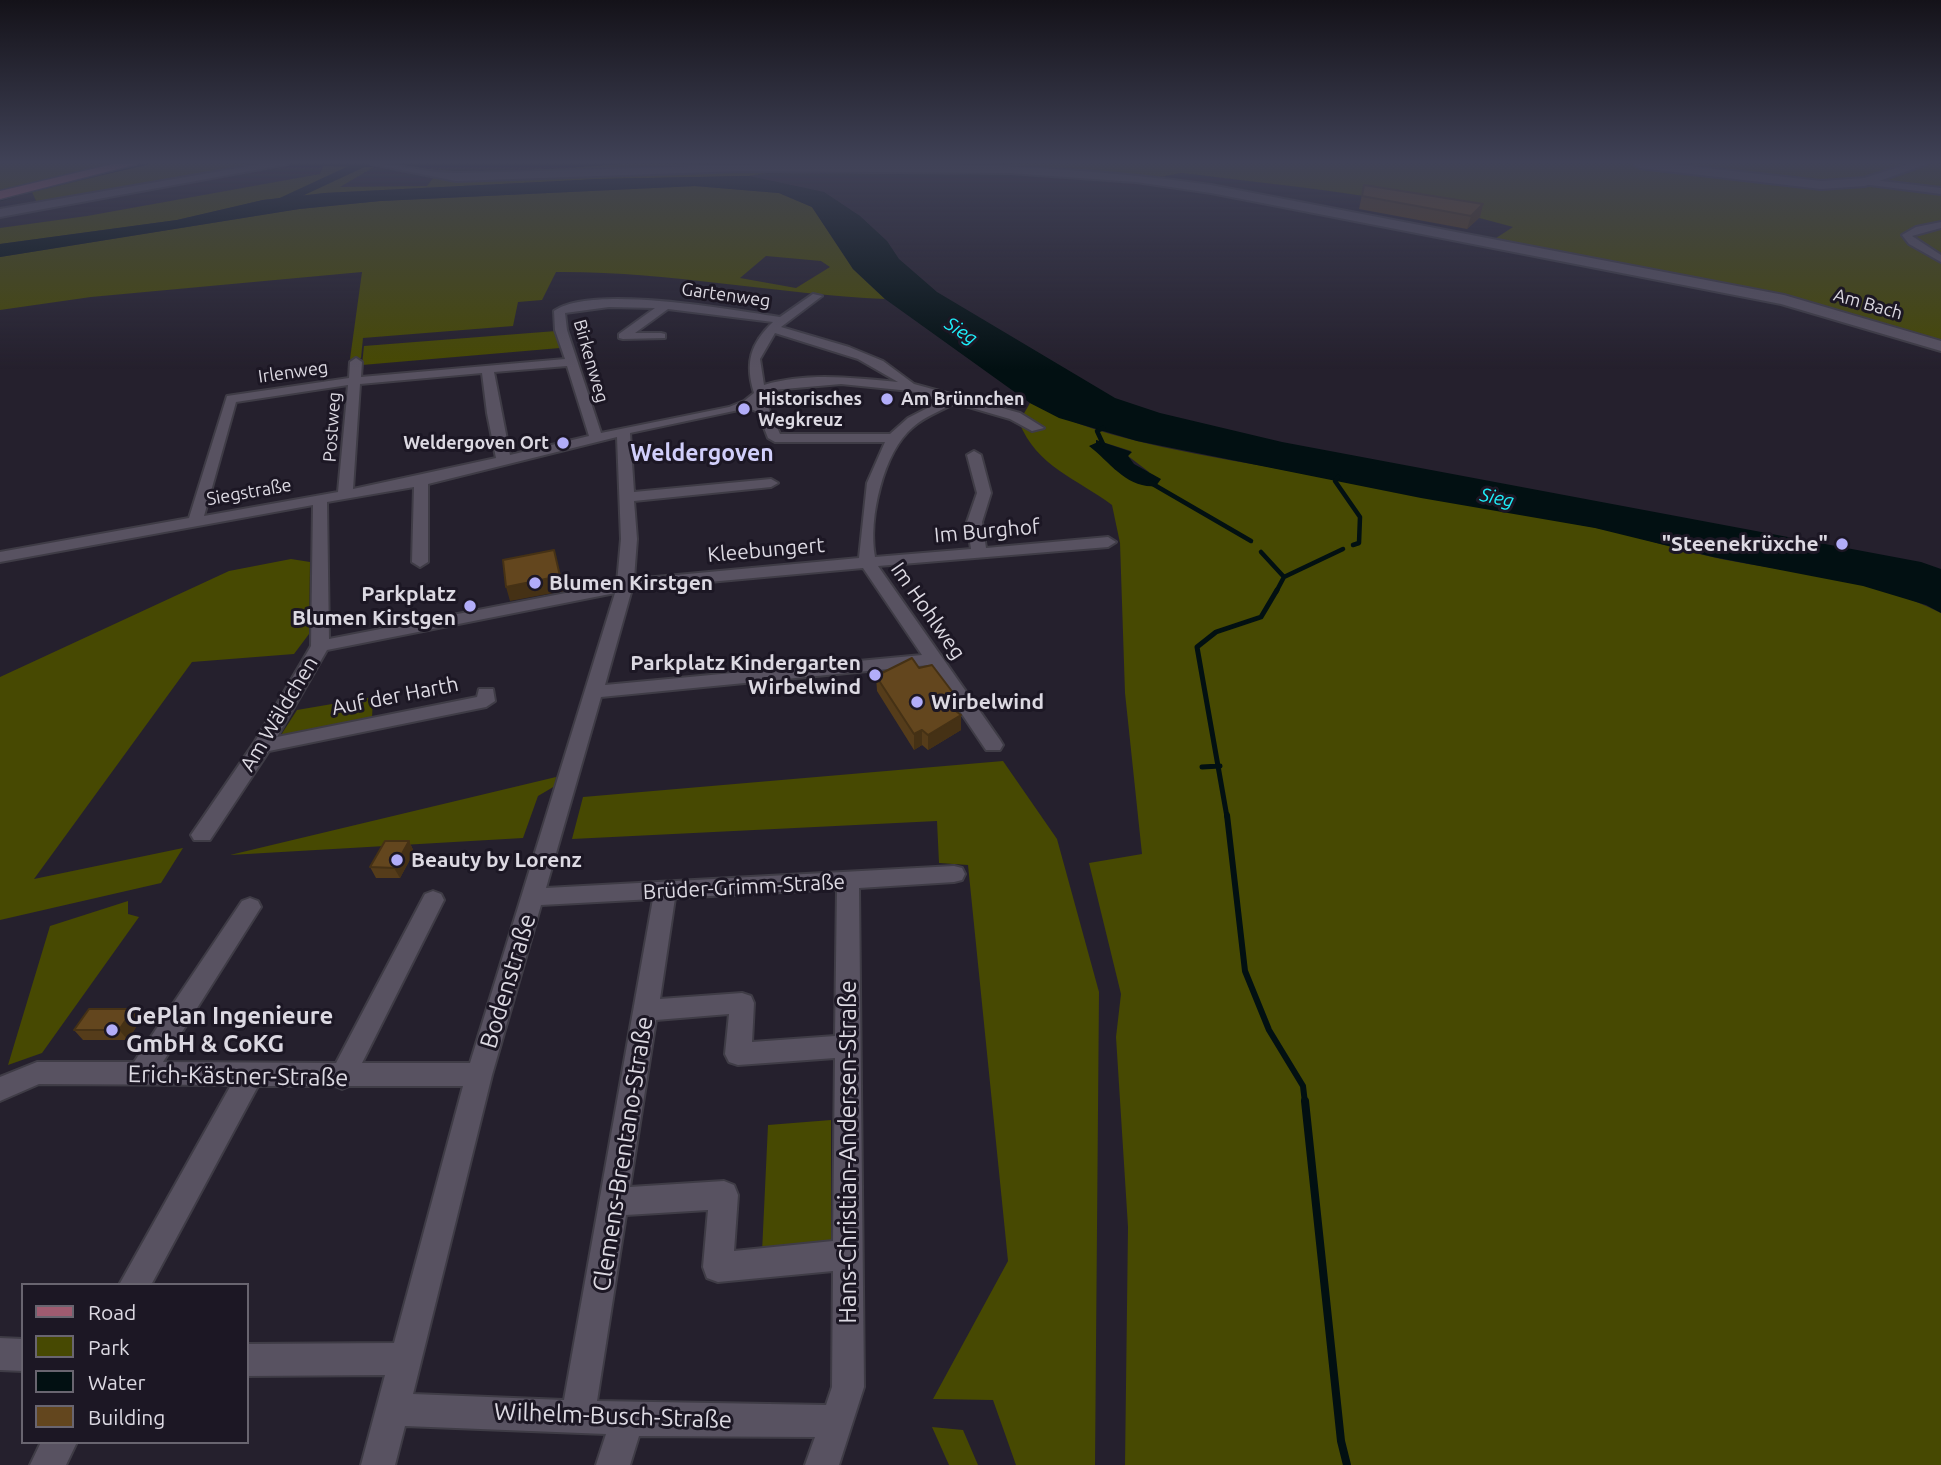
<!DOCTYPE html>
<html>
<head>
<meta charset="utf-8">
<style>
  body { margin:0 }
  #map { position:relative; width:1941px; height:1465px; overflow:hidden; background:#25202d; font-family:Ubuntu,sans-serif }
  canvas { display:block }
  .legend { position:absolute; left:21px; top:1283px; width:228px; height:161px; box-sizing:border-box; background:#1c1724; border:2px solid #696570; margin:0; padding:9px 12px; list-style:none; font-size:21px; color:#dcd9e2 }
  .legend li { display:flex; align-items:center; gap:14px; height:35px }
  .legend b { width:35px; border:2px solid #696570 }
</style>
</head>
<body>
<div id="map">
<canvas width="1941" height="1465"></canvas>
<ul class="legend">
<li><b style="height:9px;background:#9f5b70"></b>Road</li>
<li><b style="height:19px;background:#474902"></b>Park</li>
<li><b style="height:19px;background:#021012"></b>Water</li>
<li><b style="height:19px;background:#63461e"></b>Building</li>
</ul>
</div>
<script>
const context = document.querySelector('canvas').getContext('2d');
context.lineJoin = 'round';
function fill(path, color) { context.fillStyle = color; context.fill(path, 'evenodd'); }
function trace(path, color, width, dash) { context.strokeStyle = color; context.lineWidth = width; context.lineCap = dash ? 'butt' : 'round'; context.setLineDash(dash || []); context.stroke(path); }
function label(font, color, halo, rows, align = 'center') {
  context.font = font + ' Ubuntu,sans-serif'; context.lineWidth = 6; context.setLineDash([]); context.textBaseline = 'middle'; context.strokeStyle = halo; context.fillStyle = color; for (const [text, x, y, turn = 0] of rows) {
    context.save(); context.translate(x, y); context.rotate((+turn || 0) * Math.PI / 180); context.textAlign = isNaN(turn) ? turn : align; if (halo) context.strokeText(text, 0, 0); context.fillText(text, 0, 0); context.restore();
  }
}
const green = new Path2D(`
  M0,164H121L0,193Z
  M149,164H277L38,205L32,192Z
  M622,164H1941V344L1784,300L1493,240L1513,227C1406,196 1292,187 1182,173L1154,178L1018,172H772L749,176L600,179L325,193L263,200L177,220L0,244V228L87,216L320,174L323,166L374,167L340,187L427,186L440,169L473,175Z
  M695,186L779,193L812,207L853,269L885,299C775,294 667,271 556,272L542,300L518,302L513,326L363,338L361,358L350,359L362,272L91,297L0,310V257L299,209L380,201ZM766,256L821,261L830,267L796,288L740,278Z
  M556,331L560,348L362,365L364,346Z
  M1030,403C1113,445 1210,455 1300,473C1397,493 1495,509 1592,527C1635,535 1677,550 1721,559C1792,573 1875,579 1941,613V1465H1125L1128,1227L1116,1037L1121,994L1089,863L1142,854L1125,693L1120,543L1112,505C1076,478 1037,467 1019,422ZM1096,440L1131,451L1128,456L1149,472L1115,470L1113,464L1090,446L1096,443Z
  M291,559L310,562L309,634L294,654L192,662L34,879L183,848L161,883L0,920V677L229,571Z
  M373,697L372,718L281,735L297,710Z
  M1003,761L1057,839L1099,992L1095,1465H1016L993,1400L933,1399L1008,1261L968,865L939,863L937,821L572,839L583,797Z
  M556,777L555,786L538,796L523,838L230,855Z
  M128,901V914L139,917L42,1053L8,1065L50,926Z
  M831,1120V1245L762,1252L768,1125Z
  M932,1427L963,1430L978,1465H949Z`);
const water = new Path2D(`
  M749,176L824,192L860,216L887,241L899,259L937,292L1115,398L1160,413L1282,442L1921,562L1941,569V613L1926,605L1863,586L1713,557L1595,528L1421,498L1137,441L1059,418L1030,403L885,299L853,269L812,207L779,193L695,186L380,201L299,209L0,257V244L177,220L263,200L325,193L600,179Z
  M1096,440L1132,452L1128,456L1134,464L1161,479L1156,486C1127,489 1110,462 1089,446L1096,443Z`);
const streamFar4 = new Path2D(`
  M94,175L146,164
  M0,200L20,194`);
const streamFar3 = new Path2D(`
  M1103,428L1097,431L1103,444
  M1338,477L1335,481L1360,517L1359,543L1353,545
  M1151,483L1251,541
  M1261,552L1284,577L1276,592
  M1284,577L1343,549`);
const streamFar2 = new Path2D(`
  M1202,767L1220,766
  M1227,817L1197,647L1216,632L1261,617L1277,590`);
const streamFar1 = new Path2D(`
  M1227,815L1245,971L1269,1030L1303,1086L1305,1103`);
const stream = new Path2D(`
  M1305,1101L1341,1441L1347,1465`);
const river = new Path2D(`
  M353,164H371L270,211L265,212L258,208Z`);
const street = new Path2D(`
  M1865,179L1941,188V194L1862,184Z
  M1941,222V228L1912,236L1941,255V262L1909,244L1902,235L1916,227Z
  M813,294L822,296L781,327L849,347L883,361L914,384L1020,413L1044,428L1032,431L1010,419L955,403C941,411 925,416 913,427C883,452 868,519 875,557L971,549L967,522L977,493L967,455L974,451L981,455L991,493L982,522L986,548L1108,537L1116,542L1108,547L878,566L1000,740L1003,745L1000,750H986L929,665L601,697L546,888L954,866L962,868L965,874L962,880L954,882L859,888L864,1387L839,1465H805L815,1437L639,1436L630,1465H596L606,1434L405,1426L395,1465H361L385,1375L247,1376V1344L394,1343L463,1086H349L342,1089L335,1086H258L151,1285H119L231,1085L39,1084L0,1101V1077L37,1062H134L242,901L250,898L258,901L261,907L163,1062L336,1063L425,894L433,891L441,894L444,900L362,1063H470L615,593L327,650L277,737L477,697L479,689H493L495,701L486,707L269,751L210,840H194L191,835L254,743L311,646L313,505L0,562V552L189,518L227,396L349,378L350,362L356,358L362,362L361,377L565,359L555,330L554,311C592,284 732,310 780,317ZM609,307L655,308L619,334V338L623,339L665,338V334L661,333H635L668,309L773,322C750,344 745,363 754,393L744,401L729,407L601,433L567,330L565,313ZM775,333L858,359L898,382C853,378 808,372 764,385L760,359ZM567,366L589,436L510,455L494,372ZM482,373L487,413L496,458L353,489L360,384ZM841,384L910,391L943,400L908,418L890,434H780L768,407L758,403L773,390ZM348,385L338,492L204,516L236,402ZM748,408L758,412L768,438L775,442H885L867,483L859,558L634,579L637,539L634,501L771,487L778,483L771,479L634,492L630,433ZM617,437L621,539L617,583L329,639L327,502L414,487L412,562L420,567L428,562V484ZM863,568L922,655L605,685L632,589ZM837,889L835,1036L752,1042L754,1003L751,996L742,993L660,999L675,898ZM653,899L564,1400L413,1394L492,1075L541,905ZM729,1014L725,1054L729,1062L738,1065L835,1058L833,1241L734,1251L738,1195L734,1185L724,1181L630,1187L656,1020ZM708,1210L703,1267L707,1278L718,1282L833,1271L832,1387L826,1405L597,1401L626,1215Z
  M0,1338L23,1339V1371L0,1370Z
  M41,1442H77L66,1465H30Z`);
const secondary = new Path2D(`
  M261,164H288L0,217V209Z
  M371,164C401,164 431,174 460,173C711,168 962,149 1211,185L1784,295L1941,341V351L1781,304L1211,193L1136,182L1009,173L740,171L456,181Z
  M1634,164H1671L1821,181L1864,178L1909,164H1927L1865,186L1821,189L1640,168Z`);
const primary = new Path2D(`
  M113,164H137L0,199V191Z`);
const wall = new Path2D(`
  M1364,185L1483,204L1480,217L1467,229L1359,209Z
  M919,668L957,712L961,730L928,750L922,745L914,750L877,691L876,676Z
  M409,841L414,852L400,878H376L370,867Z
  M141,1019L128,1040H83L74,1030Z`);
const shadedWall = new Path2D(`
  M1483,204L1480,217L1467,229L1471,216Z
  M554,550L564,591L510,601L506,587Z
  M957,698V713L944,702Z
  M961,715V730L928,750V735Z
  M922,730V745L914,750V734Z
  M409,841L414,852L400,878L394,868Z
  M133,1009L141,1019L128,1040L119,1030Z`);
const building = new Path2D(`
  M1364,185L1483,204L1471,216L1362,196Z
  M554,550L560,576L506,587L503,560Z
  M912,658L919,668L932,665L957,698L944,702L961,715L928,735L922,730L914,734L876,676Z
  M385,841H409L394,868L370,867Z
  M89,1009H133L119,1030H74Z`);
const markers = [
  [887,399,7,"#b2adf9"],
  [744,409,7,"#b2adf9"],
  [563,443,7,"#b2adf9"],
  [1842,544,7,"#b2adf9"],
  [535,583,7,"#b2adf9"],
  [470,606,7,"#b2adf9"],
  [875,675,7,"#b2adf9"],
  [917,702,7,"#b2adf9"],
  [397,860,7,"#b2adf9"],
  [112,1030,7,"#b2adf9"]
];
const farStreetnames = [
  ["Gartenweg",726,295,8],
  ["Am Bach",1868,304,16],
  ["Birkenweg",591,361,74],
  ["Irlenweg",293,372,-8],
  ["Postweg",332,427,-86],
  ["Siegstraße",249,492,-10]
];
const farPoinames = [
  ["Historisches",758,399],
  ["Wegkreuz",758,420],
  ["Am Brünnchen",901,399],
  ["Weldergoven Ort",549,443,"right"]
];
const farWaternames = [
  ["Sieg",961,331,33],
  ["Sieg",1497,498,12]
];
const streetNames = [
  ["Im Burghof",987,531,-5],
  ["Kleebungert",766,550,-5],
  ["Im Hohlweg",928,611,55],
  ["Auf der Harth",395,696,-11],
  ["Am Wäldchen",279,714,-59],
  ["Brüder-Grimm-Straße",744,887,-3]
];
const poiNames = [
  ["\"Steenekrüxche\"",1828,544],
  ["Blumen Kirstgen",549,583,"left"],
  ["Parkplatz",456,594],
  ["Blumen Kirstgen",456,618],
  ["Parkplatz Kindergarten",861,663],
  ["Wirbelwind",861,687],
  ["Wirbelwind",931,702,"left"],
  ["Beauty by Lorenz",411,860,"left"]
];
const farDistrictnames = [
  ["Weldergoven",702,453]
];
const nearStreetnames = [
  ["Bodenstraße",508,981,-73],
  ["Erich-Kästner-Straße",238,1076,1],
  ["Hans-Christian-Andersen-Straße",848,1152,-90],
  ["Clemens-Brentano-Straße",623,1154,-81],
  ["Wilhelm-Busch-Straße",613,1416,2]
];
const nearPoinames = [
  ["GePlan Ingenieure",126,1016],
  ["GmbH & CoKG",126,1044]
];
fill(green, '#474902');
fill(water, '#021012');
trace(streamFar4, '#021012', 2.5);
trace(streamFar3, '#021012', 4.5);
trace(streamFar2, '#021012', 5);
trace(streamFar1, '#021012', 6);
trace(stream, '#021012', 8);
fill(river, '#021012');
trace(street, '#3f3c46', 4);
trace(secondary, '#3f3c46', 4);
trace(primary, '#3f3c46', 3);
fill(street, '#585261');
fill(secondary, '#585261');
fill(primary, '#9f5b70');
fill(wall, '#553c1a');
fill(shadedWall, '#453115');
fill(building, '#63461e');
trace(building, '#453115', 2);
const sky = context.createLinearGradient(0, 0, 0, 369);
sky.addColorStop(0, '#141219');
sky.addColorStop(0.44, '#404257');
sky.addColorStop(1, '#40425700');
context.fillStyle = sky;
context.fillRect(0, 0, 1941, 369);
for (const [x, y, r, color] of markers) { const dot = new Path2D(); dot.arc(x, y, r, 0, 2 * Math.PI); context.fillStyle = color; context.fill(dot); trace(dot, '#1c1724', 2.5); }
label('18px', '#dcd9e2', '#1c1724', farStreetnames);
label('bold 18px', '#dcd9e2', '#1c1724', farPoinames, 'left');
label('italic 19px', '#1eeefa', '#1c1724', farWaternames);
label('21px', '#dcd9e2', '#1c1724', streetNames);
label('bold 21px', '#dcd9e2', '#1c1724', poiNames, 'right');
label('bold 23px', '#d1cffb', '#1c1724', farDistrictnames);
label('24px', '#dcd9e2', '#1c1724', nearStreetnames);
label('bold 24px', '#dcd9e2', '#1c1724', nearPoinames, 'left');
</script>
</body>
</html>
